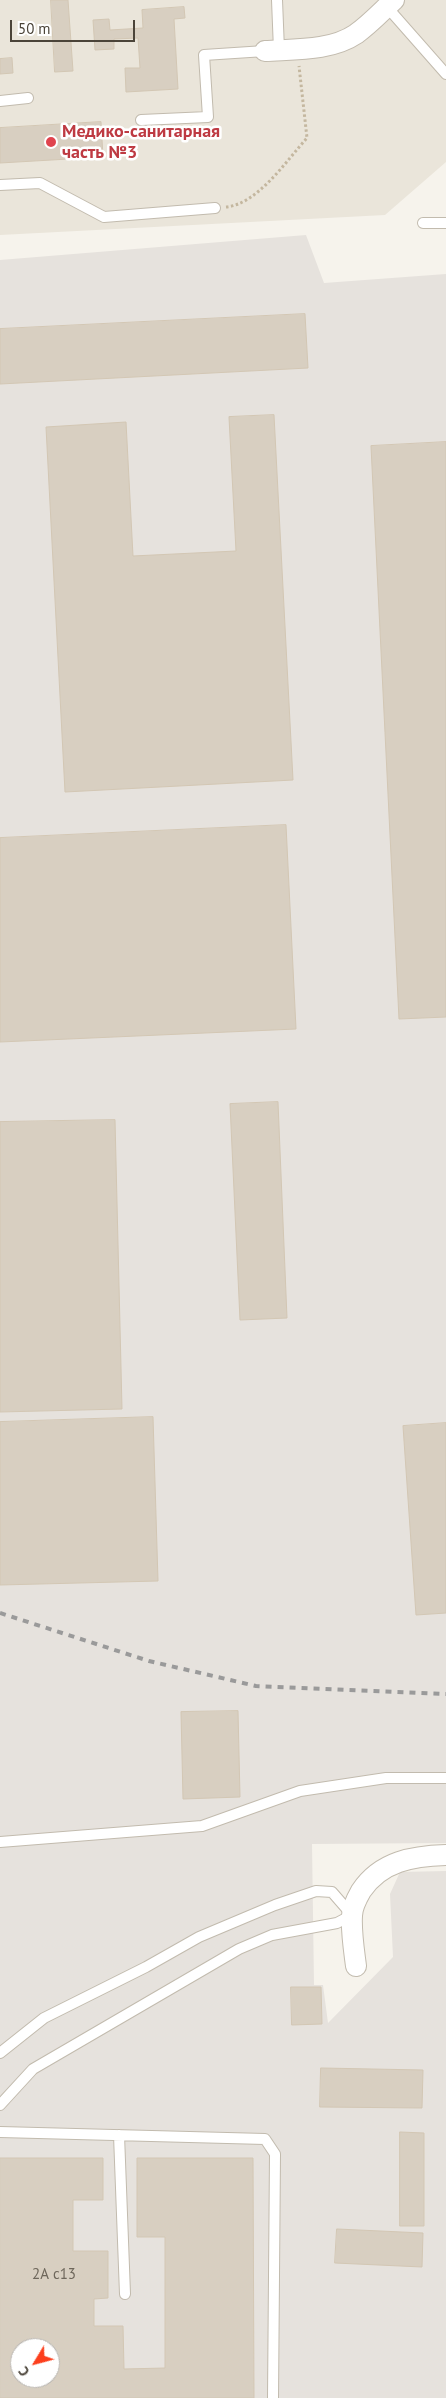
<!DOCTYPE html>
<html>
<head>
<meta charset="utf-8">
<style>
  body { margin:0 }
  #map { position:relative; width:446px; height:2398px; overflow:hidden; background:#f6f3ec; font-family:"PT Sans",sans-serif }
  canvas { display:block }
  .north { position:absolute; left:10px; top:2338px; width:50px; height:50px; box-sizing:border-box; background:#fff; border:1px solid #b7b4b0; border-radius:50%; rotate:233deg; font-size:14px; font-weight:700; line-height:20px; text-align:center; color:#4b4439 }
  .north::after { content:''; display:block; margin:auto; width:18px; height:22px; background:#fc3f1d; clip-path:polygon(50% 0,100% 100%,50% 72%,0 100%) }
  .scale { position:absolute; left:10px; top:20px; width:125px; height:22px; box-sizing:border-box; border:2px solid #4b4439; border-top:0; padding-left:6px; font-size:15px; line-height:18px; white-space:nowrap; color:#4b4439; -webkit-text-stroke:4px #fff; paint-order:stroke }
</style>
</head>
<body>
<div id="map">
<canvas width="446" height="2398"></canvas>
<div class="north">С</div>
<div class="scale">50 m</div>
</div>
<script>
const context = document.querySelector('canvas').getContext('2d');
context.lineJoin = 'round';
function fill(path, color) { context.fillStyle = color; context.fill(path, 'evenodd'); }
function trace(path, color, width, dash) { context.strokeStyle = color; context.lineWidth = width; context.lineCap = dash ? 'butt' : 'round'; context.setLineDash(dash || []); context.stroke(path); }
function label(font, color, halo, rows, align = 'center') {
  context.font = font + ' "PT Sans",sans-serif'; context.lineWidth = 5; context.setLineDash([]); context.textBaseline = 'middle'; context.strokeStyle = halo; context.fillStyle = color; for (const [text, x, y, turn = 0] of rows) {
    context.save(); context.translate(x, y); context.rotate((+turn || 0) * Math.PI / 180); context.textAlign = isNaN(turn) ? turn : align; if (halo) context.strokeText(text, 0, 0); context.fillText(text, 0, 0); context.restore();
  }
}
const residential = new Path2D(`
  M0,0H446V162L385,215L0,235Z`);
const industrial = new Path2D(`
  M306,235L324,283L446,274V1843L312,1844L314,1985H323L328,2023L393,1957L390,1894L400,1872L446,1871V2398H0V260ZM20,2348H50V2378H20Z`);
const building = new Path2D(`
  M51,0H68L73,71L55,72Z
  M184,7L185,18L174,19L178,89L126,92L125,68H140L138,38L114,39V49L95,50L93,20L109,19L110,30L143,28L142,10Z
  M12,58L13,73L0,74V59Z
  M101,122L103,157L0,163V128Z
  M305,314L308,368L0,384V329Z
  M274,415L293,780L65,792L46,427L126,422L133,556L236,551L229,417Z
  M446,442V1017L399,1019L371,446Z
  M286,825L296,1029L0,1042V838Z
  M278,1102L287,1318L240,1320L230,1104Z
  M115,1120L122,1409L0,1412V1122Z
  M153,1417L158,1581L0,1585V1422Z
  M446,1423V1613L416,1615L403,1426Z
  M238,1711L240,1797L183,1799L181,1712Z
  M291,1987H321L322,2024L292,2025Z
  M321,2068L423,2070L422,2108L320,2107Z
  M400,2132L424,2133V2226H400Z
  M0,2158H103V2200H73V2251H108V2298L94,2299V2326H123L124,2369L165,2368V2237H137V2158H253L254,2398H0ZM20,2348H50V2378H20Z
  M337,2229L423,2233L422,2267L335,2263Z`);
const path = new Path2D(`
  M226,207C258,204 286,161 307,138L299,66`);
const service = new Path2D(`
  M277,0L279,50
  M387,7L446,74
  M0,101L28,98
  M141,120L208,117L204,55L265,51
  M0,185L40,183L104,217L215,208
  M423,223H446
  M0,1842L202,1826L300,1791L386,1778H446
  M0,2053L44,2018L146,1967L199,1937L275,1905L316,1891L332,1892L352,1915L337,1923L272,1935L239,1949L33,2069L0,2105
  M0,2132L265,2139L275,2154L273,2398
  M119,2135L125,2294`);
const minor = new Path2D(`
  M265,51C295,49 331,51 356,34C370,24 382,11 394,0
  M356,1966C354,1950 351,1932 352,1916C352,1908 357,1898 361,1891C381,1861 413,1856 446,1855`);
const rail = new Path2D(`
  M0,1613L149,1661L256,1686L446,1694`);
const markers = [
  [51,142,6,"#e0444e"]
];
const numberNames = [
  ["2А с13",54,2275]
];
const healthNames = [
  ["Медико-санитарная",62,132],
  ["часть №3",62,153]
];
fill(residential, '#eae5da');
fill(industrial, '#e6e2dd');
fill(building, '#d8cfc1');
trace(building, '#d3c7b4', 1);
trace(service, '#c2bbae', 12);
trace(minor, '#c2bbae', 22);
trace(path, '#c4b79f', 3, [2.5, 2.5]);
trace(service, '#fff', 10);
trace(minor, '#fff', 20);
trace(rail, '#9a9a9a', 4, [6, 6]);
for (const [x, y, r, color] of markers) { const dot = new Path2D(); dot.arc(x, y, r, 0, 2 * Math.PI); context.fillStyle = color; context.fill(dot); trace(dot, '#fff', 2); }
label('15px', '#6e675b', null, numberNames);
label('bold 18px', '#be3a42', '#fff', healthNames, 'left');
</script>
</body>
</html>
